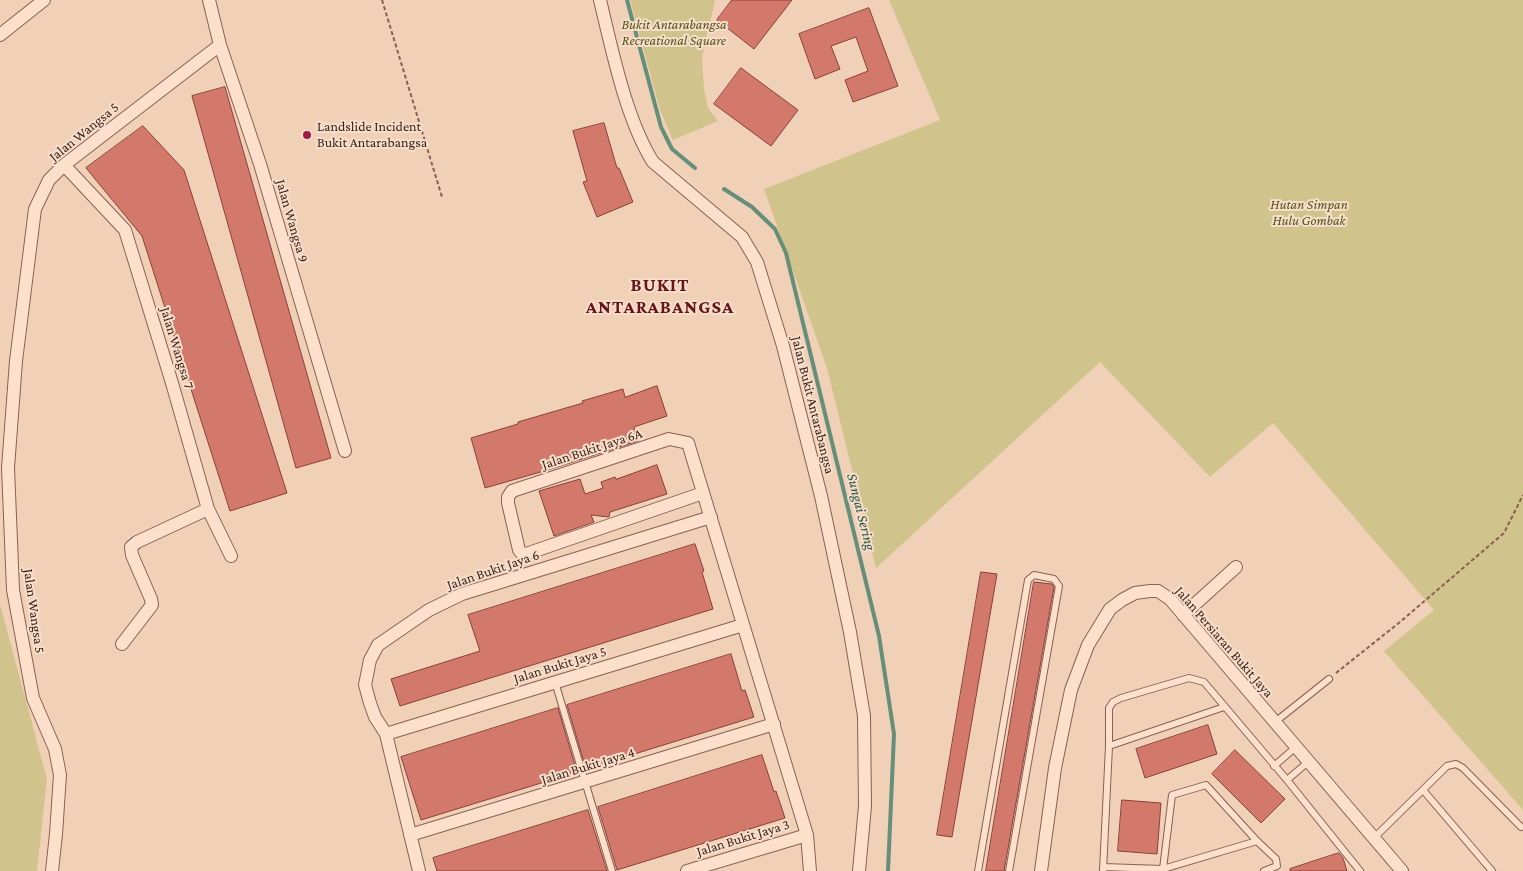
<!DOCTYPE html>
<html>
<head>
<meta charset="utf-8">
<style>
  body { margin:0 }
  canvas { display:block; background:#f1d0b8 }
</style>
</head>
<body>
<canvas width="1523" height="871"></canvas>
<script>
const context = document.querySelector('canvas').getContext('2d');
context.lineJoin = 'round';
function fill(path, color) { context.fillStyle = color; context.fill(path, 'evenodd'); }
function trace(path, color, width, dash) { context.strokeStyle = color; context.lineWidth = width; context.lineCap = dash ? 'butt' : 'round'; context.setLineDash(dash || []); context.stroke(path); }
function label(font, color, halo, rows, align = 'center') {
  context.font = font + ' "Crimson Pro",serif'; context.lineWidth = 4; context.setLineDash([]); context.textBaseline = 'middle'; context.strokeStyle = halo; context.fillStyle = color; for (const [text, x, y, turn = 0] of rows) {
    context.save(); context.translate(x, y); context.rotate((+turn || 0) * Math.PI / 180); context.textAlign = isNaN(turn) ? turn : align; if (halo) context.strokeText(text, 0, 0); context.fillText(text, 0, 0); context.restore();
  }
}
const green = new Path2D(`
  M630,0H715L702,57L704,89L708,108L718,121L673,140L660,110Z
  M889,0H1523V810L1384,651L1434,610L1273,423L1210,477L1100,362L876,568L827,368L764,189L940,120Z
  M0,604L47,779L37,871H0Z`);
const stream = new Path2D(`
  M627,0L661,127L672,149L695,168
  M724,189L752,207L775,229L786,253L879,636L894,734L888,871`);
const building = new Path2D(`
  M732,0H792L754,49L717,20Z
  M869,8L898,86L853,102L845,80L868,71L856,37L831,46L840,69L815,79L799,34Z
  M741,68L798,110L771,146L714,104Z
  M225,87L331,458L296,468L192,96Z
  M604,123L617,168H619L633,202L597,217L583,182L587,181L573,131Z
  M143,126L184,170L287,493L230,511L142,236L86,168Z
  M657,386L667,416L634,427L638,441L551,469L485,488L471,438L518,424V422L583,403L582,401L623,389L625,397Z
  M657,465L667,494L610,512L609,517L591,515L594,522L554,536L539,491L580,479L585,494L603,488L601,482L615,477L616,479Z
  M695,544L704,571L702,572L713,609L400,706L391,679L480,651L468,615Z
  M981,572L997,574L952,837L937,835Z
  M1034,582L1052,584L1054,587L1004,871H986Z
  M731,654L742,691L745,690L754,717L586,769L567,705Z
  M558,708L577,772L421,820L401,757Z
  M1208,725L1217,754L1145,778L1136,749Z
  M1235,750L1285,799L1261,823L1212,774Z
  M762,755L774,792L776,791L785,818L617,870L598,807Z
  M1122,800L1161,803L1157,854L1118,851Z
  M588,810L607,871H437L433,858Z
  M1339,853L1343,858L1347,871H1290V869Z`);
const path = new Path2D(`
  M382,0L442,197
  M1336,673L1400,622L1504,533L1523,495`);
const service = new Path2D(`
  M555,682L612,871
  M1275,722L1329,679
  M1109,746L1224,707
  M1274,766L1296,747
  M1287,780L1308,762
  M1423,790L1492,871
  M1374,838L1447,766L1456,764L1463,768L1521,827
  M1103,867L1163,869L1257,841
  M1163,869L1172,795L1206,785L1257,841L1276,859L1277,866L1264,871
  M978,871L1028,580L1034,575L1054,579L1059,586L1009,871
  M1103,871L1109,746V708L1113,702L1121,698L1189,678L1204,682L1287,780L1360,871`);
const minor = new Path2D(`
  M209,0L220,45L260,164L345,451
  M600,0C612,50 626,119 653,162L742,237L757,262L783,346L821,496L850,632L864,716L865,806L859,871
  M0,35L44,0
  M64,165L125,230L172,383L208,509L231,556
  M703,493L523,555L519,550L508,503V497L512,491L669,439L688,443L807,835L810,871
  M1183,615L1236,567
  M122,644L152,605L151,599L132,555L131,547L137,542L208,509
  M386,734L743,625
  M410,835L774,724
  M52,871L56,834L60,775L55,749L33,698L13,590L8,468L16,361L35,209L49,180L64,165L220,45
  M419,871L386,734L375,717L370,703L365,685L370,660L378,645L429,610L462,594L711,517
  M687,871L807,835
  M1041,871L1055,768L1071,690L1088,645L1110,609L1122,600L1135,593L1150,591H1158L1170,599L1402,871`);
const markers = [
  [307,135,5,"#9d1d42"]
];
const parkNames = [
  ["Bukit Antarabangsa",674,25],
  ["Recreational Square",674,41],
  ["Hutan Simpan",1309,205],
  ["Hulu Gombak",1309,221]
];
const poiNames = [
  ["Landslide Incident",317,127],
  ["Bukit Antarabangsa",317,143]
];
const streetNames = [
  ["Jalan Wangsa 5",84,132,-39],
  ["Jalan Wangsa 9",292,221,74],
  ["Jalan Wangsa 7",177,348,73],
  ["Jalan Bukit Antarabangsa",813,405,76],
  ["Jalan Bukit Jaya 6A",592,449,-18],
  ["Jalan Bukit Jaya 6",493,570,-19],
  ["Jalan Wangsa 5",34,611,82],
  ["Jalan Persiaran Bukit Jaya",1224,642,49],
  ["Jalan Bukit Jaya 5",560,665,-17],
  ["Jalan Bukit Jaya 4",588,766,-17],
  ["Jalan Bukit Jaya 3",743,838,-17]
];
const waterNames = [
  ["Sungai Sering",861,512,76]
];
const districtNames = [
  ["BUKIT",660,285],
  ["ANTARABANGSA",660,307]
];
fill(green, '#d0c48c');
trace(stream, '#658f79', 4);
fill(building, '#d3796b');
trace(building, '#8a4036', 1);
trace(service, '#896052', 8);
trace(minor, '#896052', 14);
trace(path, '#896052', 2, [4, 2.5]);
trace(service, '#fce0cc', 6);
trace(minor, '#fce0cc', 12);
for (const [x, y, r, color] of markers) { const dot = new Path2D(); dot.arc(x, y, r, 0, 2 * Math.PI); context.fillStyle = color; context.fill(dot); trace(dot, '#f8ddc9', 2); }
label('italic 14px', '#54531e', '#f8ddc9', parkNames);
label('14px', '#361f19', '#f8ddc9', poiNames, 'left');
label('14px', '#361f19', '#f8ddc9', streetNames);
label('italic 15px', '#265746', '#f8ddc9', waterNames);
context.letterSpacing = '1px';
label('bold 19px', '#66151b', '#f8ddc9', districtNames);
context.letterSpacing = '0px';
</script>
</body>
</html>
